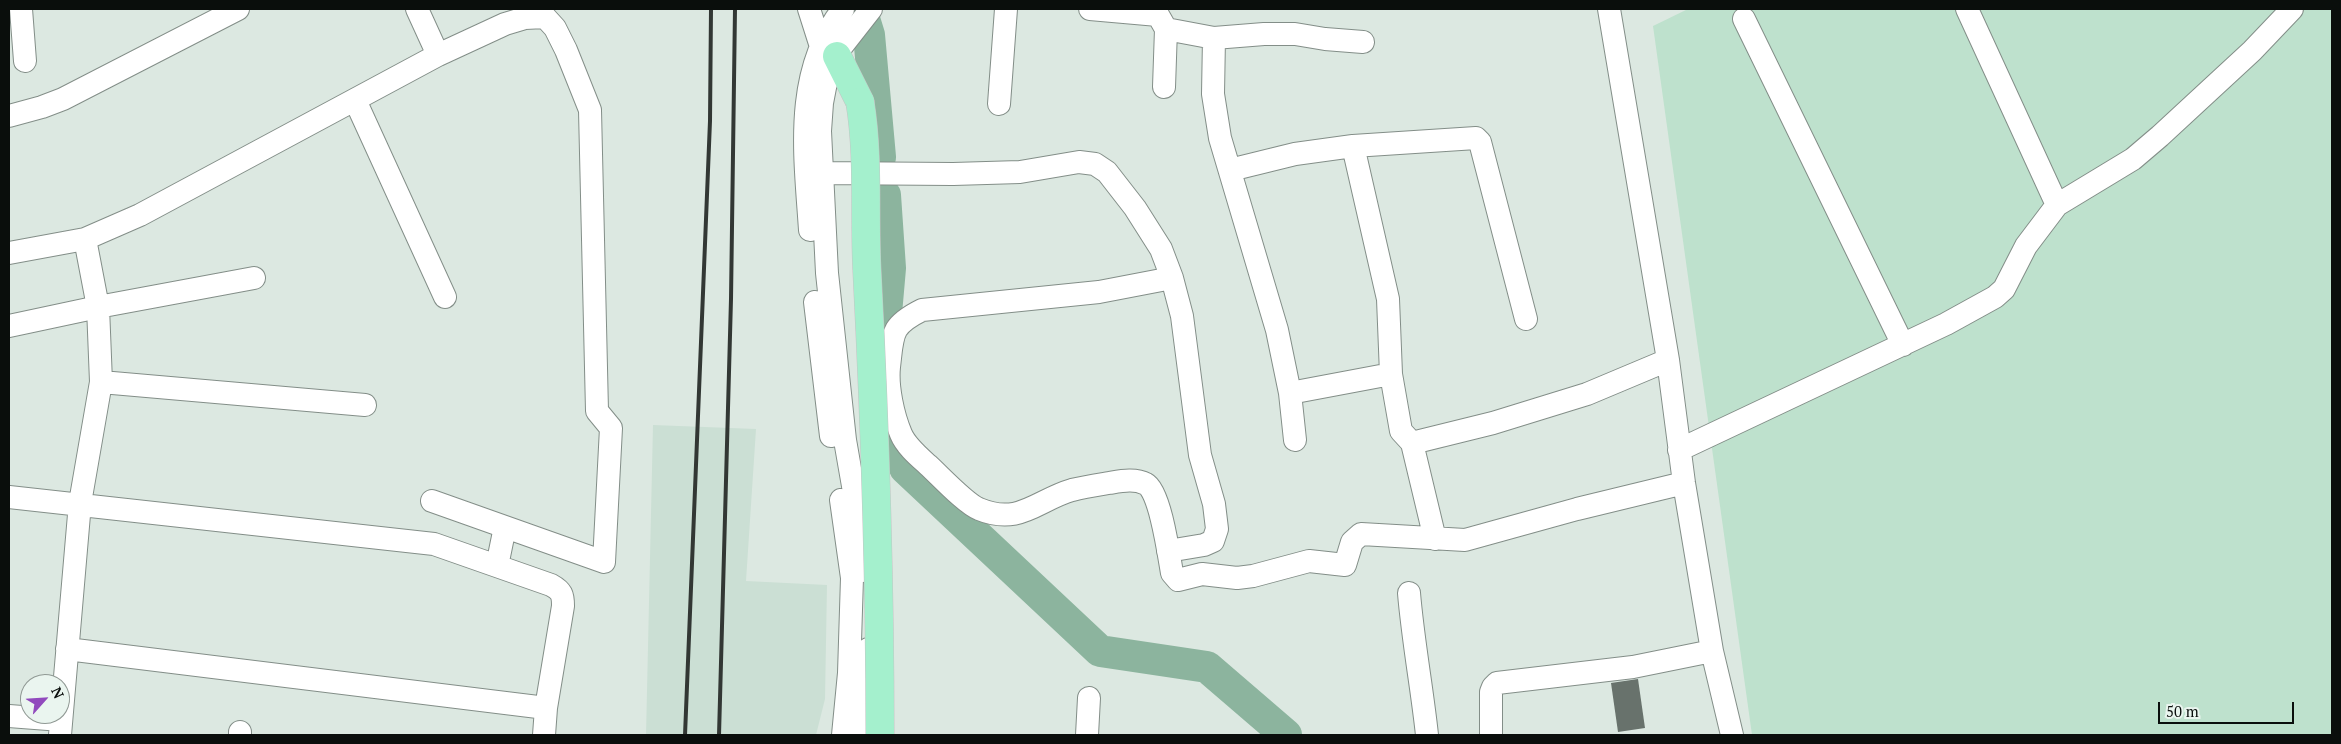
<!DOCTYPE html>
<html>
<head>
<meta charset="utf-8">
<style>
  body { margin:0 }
  #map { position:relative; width:2341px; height:744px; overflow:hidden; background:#dce8e1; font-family:"PT Serif",serif }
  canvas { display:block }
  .frame { position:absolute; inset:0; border:10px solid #0a0e0c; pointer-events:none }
  .north { position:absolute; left:20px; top:674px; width:50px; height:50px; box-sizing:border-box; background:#eaf5ef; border:1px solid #909994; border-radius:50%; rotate:64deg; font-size:14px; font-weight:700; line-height:20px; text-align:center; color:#0a0e0c }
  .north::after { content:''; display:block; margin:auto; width:18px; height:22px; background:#914abd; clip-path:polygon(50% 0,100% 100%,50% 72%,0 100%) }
  .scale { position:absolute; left:2158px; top:702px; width:136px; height:22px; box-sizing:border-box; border:2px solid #0a0e0c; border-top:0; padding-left:6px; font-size:15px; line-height:18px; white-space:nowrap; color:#0a0e0c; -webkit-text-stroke:4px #eaf5ef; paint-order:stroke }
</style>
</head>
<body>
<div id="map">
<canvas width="2341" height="744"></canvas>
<div class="frame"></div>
<div class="north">N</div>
<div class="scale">50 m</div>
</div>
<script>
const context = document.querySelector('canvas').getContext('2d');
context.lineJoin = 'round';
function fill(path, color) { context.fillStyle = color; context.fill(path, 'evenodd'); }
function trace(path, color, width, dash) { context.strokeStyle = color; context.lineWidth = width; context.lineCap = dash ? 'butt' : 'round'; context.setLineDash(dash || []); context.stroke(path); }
const built = new Path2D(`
  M653,425L756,429L746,581L827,585L825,699L816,735H646Z`);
const green = new Path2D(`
  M1688,9H2332V735H1752L1653,26Z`);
const river = new Path2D(`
  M861,9L869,35L880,157
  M885,195L890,268L879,393L905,468L1100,651L1207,667L1286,735`);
const building = new Path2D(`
  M1638,679L1645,728L1618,732L1611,683Z`);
const minor = new Path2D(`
  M21,9L25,61
  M417,9L438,55
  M809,9L823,53
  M1090,9L1158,15L1166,29L1214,38L1264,34H1295L1325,39L1363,42
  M1609,9L1668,360L1684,483L1712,651L1732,735
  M1967,9L2057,205
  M1744,19L1903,345
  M1214,38L1213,94L1220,138L1277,330L1290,393L1295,440
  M1164,87L1166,29
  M355,100L445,297
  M999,104L1006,9
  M9,116L42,107L63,99L238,9
  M1353,146L1388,299L1391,374L1401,431L1412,443L1493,423L1587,394L1668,360
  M1230,170L1295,154L1353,146L1476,138L1480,142L1526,319
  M822,173L953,174L1020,172L1079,162L1095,164L1107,172L1135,208L1161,249L1172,278L1182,316L1200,455L1214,504L1217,529L1213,541L1204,545L1168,551
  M810,230C805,154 793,73 843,9
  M9,253L85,239L140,215L438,55L505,24L525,18L545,17L555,28L566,50L590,110L597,411L611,428L604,562L432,501
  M1172,278L1099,292L922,310C890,326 893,334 889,367C887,387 893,415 901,434C906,446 918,456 928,465C940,476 966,504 979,509C1020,526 1037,500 1072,490C1084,487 1097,485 1109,483C1121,481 1135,478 1146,484C1160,491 1169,556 1172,573L1178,580L1202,574L1237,578L1253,576L1309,561L1345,565L1352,542L1361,534L1465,540L1577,509L1684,483
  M815,302L831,436
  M9,326L98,307L254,278
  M101,382L365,405
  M1290,393L1391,374
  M1412,443L1435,539
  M1679,450L1946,324L1995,297L2004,289L2026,246L2057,205L2133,159L2160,136L2252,51L2292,9
  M9,497L434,544L551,585C562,591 563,595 563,606L546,708L544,735
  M841,500L852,578L849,673L843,735
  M497,566L505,527
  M868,572L845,440L827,273L820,131L822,103L828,72L842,46L871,9
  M1409,593C1413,641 1422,688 1427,735
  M67,649L546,708
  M9,716L61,720
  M60,735L80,503L101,382L98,307L85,239
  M240,735V732
  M862,735L868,649
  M1087,735L1089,698
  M1491,735V692L1493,687L1497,683L1633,667L1712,651`);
const major = new Path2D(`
  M837,56L860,102`);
const rail = new Path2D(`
  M685,735L710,121L711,9
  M719,735L731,299L735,9`);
const majorBridge = new Path2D(`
  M860,102C869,157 864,215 867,271C875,426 880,580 880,735`);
fill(built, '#cbdfd4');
fill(green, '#bee1cd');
trace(river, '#8cb49e', 32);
fill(building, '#68726c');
trace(minor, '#838e88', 24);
trace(major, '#c4c5c5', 29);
trace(minor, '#fff', 22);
trace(major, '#a4f0cd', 28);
trace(rail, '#323734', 4);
trace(majorBridge, '#c4c5c5', 29, []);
trace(majorBridge, '#a4f0cd', 28);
</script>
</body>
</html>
